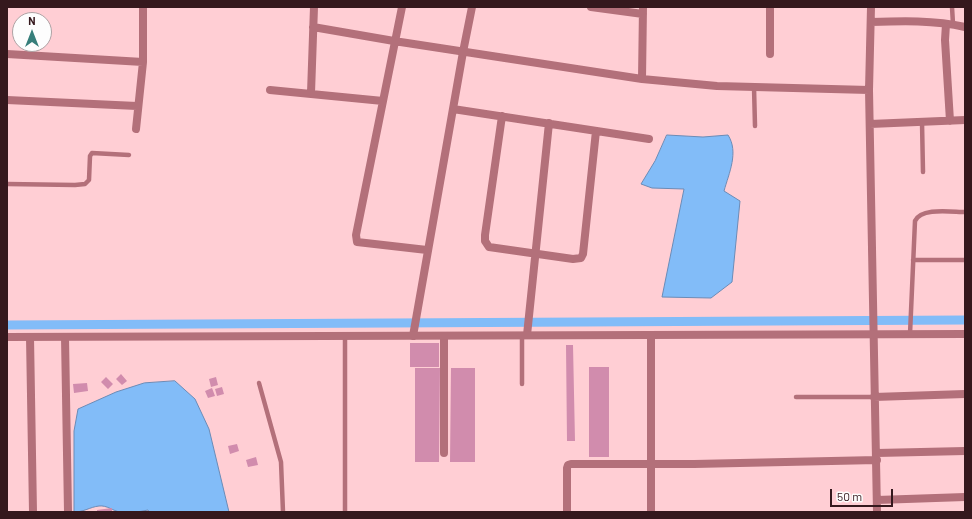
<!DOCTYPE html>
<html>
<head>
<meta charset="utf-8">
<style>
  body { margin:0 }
  #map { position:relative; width:972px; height:519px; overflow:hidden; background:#ffced4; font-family:Barlow,sans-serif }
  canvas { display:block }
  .frame { position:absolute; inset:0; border:8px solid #35181d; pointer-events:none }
  .north { position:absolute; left:12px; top:12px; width:40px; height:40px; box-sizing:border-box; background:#fdfdfd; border:1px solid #ada1a3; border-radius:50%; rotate:0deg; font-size:11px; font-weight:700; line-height:16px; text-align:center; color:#35181d }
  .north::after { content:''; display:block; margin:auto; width:14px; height:18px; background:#367e7a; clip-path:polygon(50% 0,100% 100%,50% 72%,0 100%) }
  .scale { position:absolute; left:830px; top:489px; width:63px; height:18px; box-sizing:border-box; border:2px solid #35181d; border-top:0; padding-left:5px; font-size:12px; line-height:14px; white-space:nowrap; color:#35181d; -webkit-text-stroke:3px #fdfdfd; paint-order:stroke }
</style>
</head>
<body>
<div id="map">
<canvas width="972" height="519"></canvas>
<div class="frame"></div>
<div class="north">N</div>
<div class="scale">50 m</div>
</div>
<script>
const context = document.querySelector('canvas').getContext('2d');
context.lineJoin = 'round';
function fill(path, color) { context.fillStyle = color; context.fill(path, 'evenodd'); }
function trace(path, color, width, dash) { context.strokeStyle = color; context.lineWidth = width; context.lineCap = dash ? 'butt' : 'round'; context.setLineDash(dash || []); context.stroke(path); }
const water = new Path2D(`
  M667,135L703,137L728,135C739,152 729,173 724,191L740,201L732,282L711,298L662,297L684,189L652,188L641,184L655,161Z
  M175,381L195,399L209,429L229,512H149L148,510C139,512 129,513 120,512C113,511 107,505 99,506C90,507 84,512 74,512V431L78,409L116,392L144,383Z`);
const canal = new Path2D(`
  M7,325L965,320`);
const building = new Path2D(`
  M410,343H439V367H410Z
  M566,345H573L575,441H567Z
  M589,367H609V457H589Z
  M415,368H440L439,462H415Z
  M451,368H475V462H450Z
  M121,374L127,381L122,385L116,379Z
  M106,377L113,384L108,389L101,382Z
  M216,377L218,385L211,387L209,379Z
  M87,383L88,391L74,393L73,384Z
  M222,387L224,394L217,396L215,389Z
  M212,388L215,396L208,398L205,391Z
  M237,444L239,451L230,454L228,446Z
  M256,457L258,465L248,467L246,460Z
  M112,508V512H97V510Z`);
const service = new Path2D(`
  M952,7L953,24
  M754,87L755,126
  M922,122L923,172
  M7,184L75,185L85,184L89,180L90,156L92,153L129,155
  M913,260H965
  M910,334L915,221C921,207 952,212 965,212
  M522,335V384
  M259,383L281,462L283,512
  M796,397H874
  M345,512V336`);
const minor = new Path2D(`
  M402,7L356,235L357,242L427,250
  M591,7L643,14
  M770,7V54
  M871,7L869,90L877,512
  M871,22C902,21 934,20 965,27
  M946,24L945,40L950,121
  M313,27L394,41L642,79L717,86L869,90
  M7,54L143,62
  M642,79L643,7
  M270,90L383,101
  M311,93L314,7
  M7,100L137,106
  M453,109L649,139
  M502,116L485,235V241L489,247L573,259L581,258L583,254L596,131
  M870,124L965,120
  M136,129L143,62V7
  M527,335L549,123
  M413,336L463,52L472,7
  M30,337L33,512
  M65,337L68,512
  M874,397L965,394
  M444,453V336
  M877,453L965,451
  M877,500L965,497
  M567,512V468L568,465L571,464H694L877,460
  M651,512V335`);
const tertiary = new Path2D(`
  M7,337L965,334`);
fill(water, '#82bcf8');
trace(water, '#6b8bb6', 1);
trace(canal, '#82bcf8', 9);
fill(building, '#d18cad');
trace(service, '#b3707a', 4.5);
trace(minor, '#b3707a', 8);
trace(tertiary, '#b3707a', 8);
</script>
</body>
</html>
